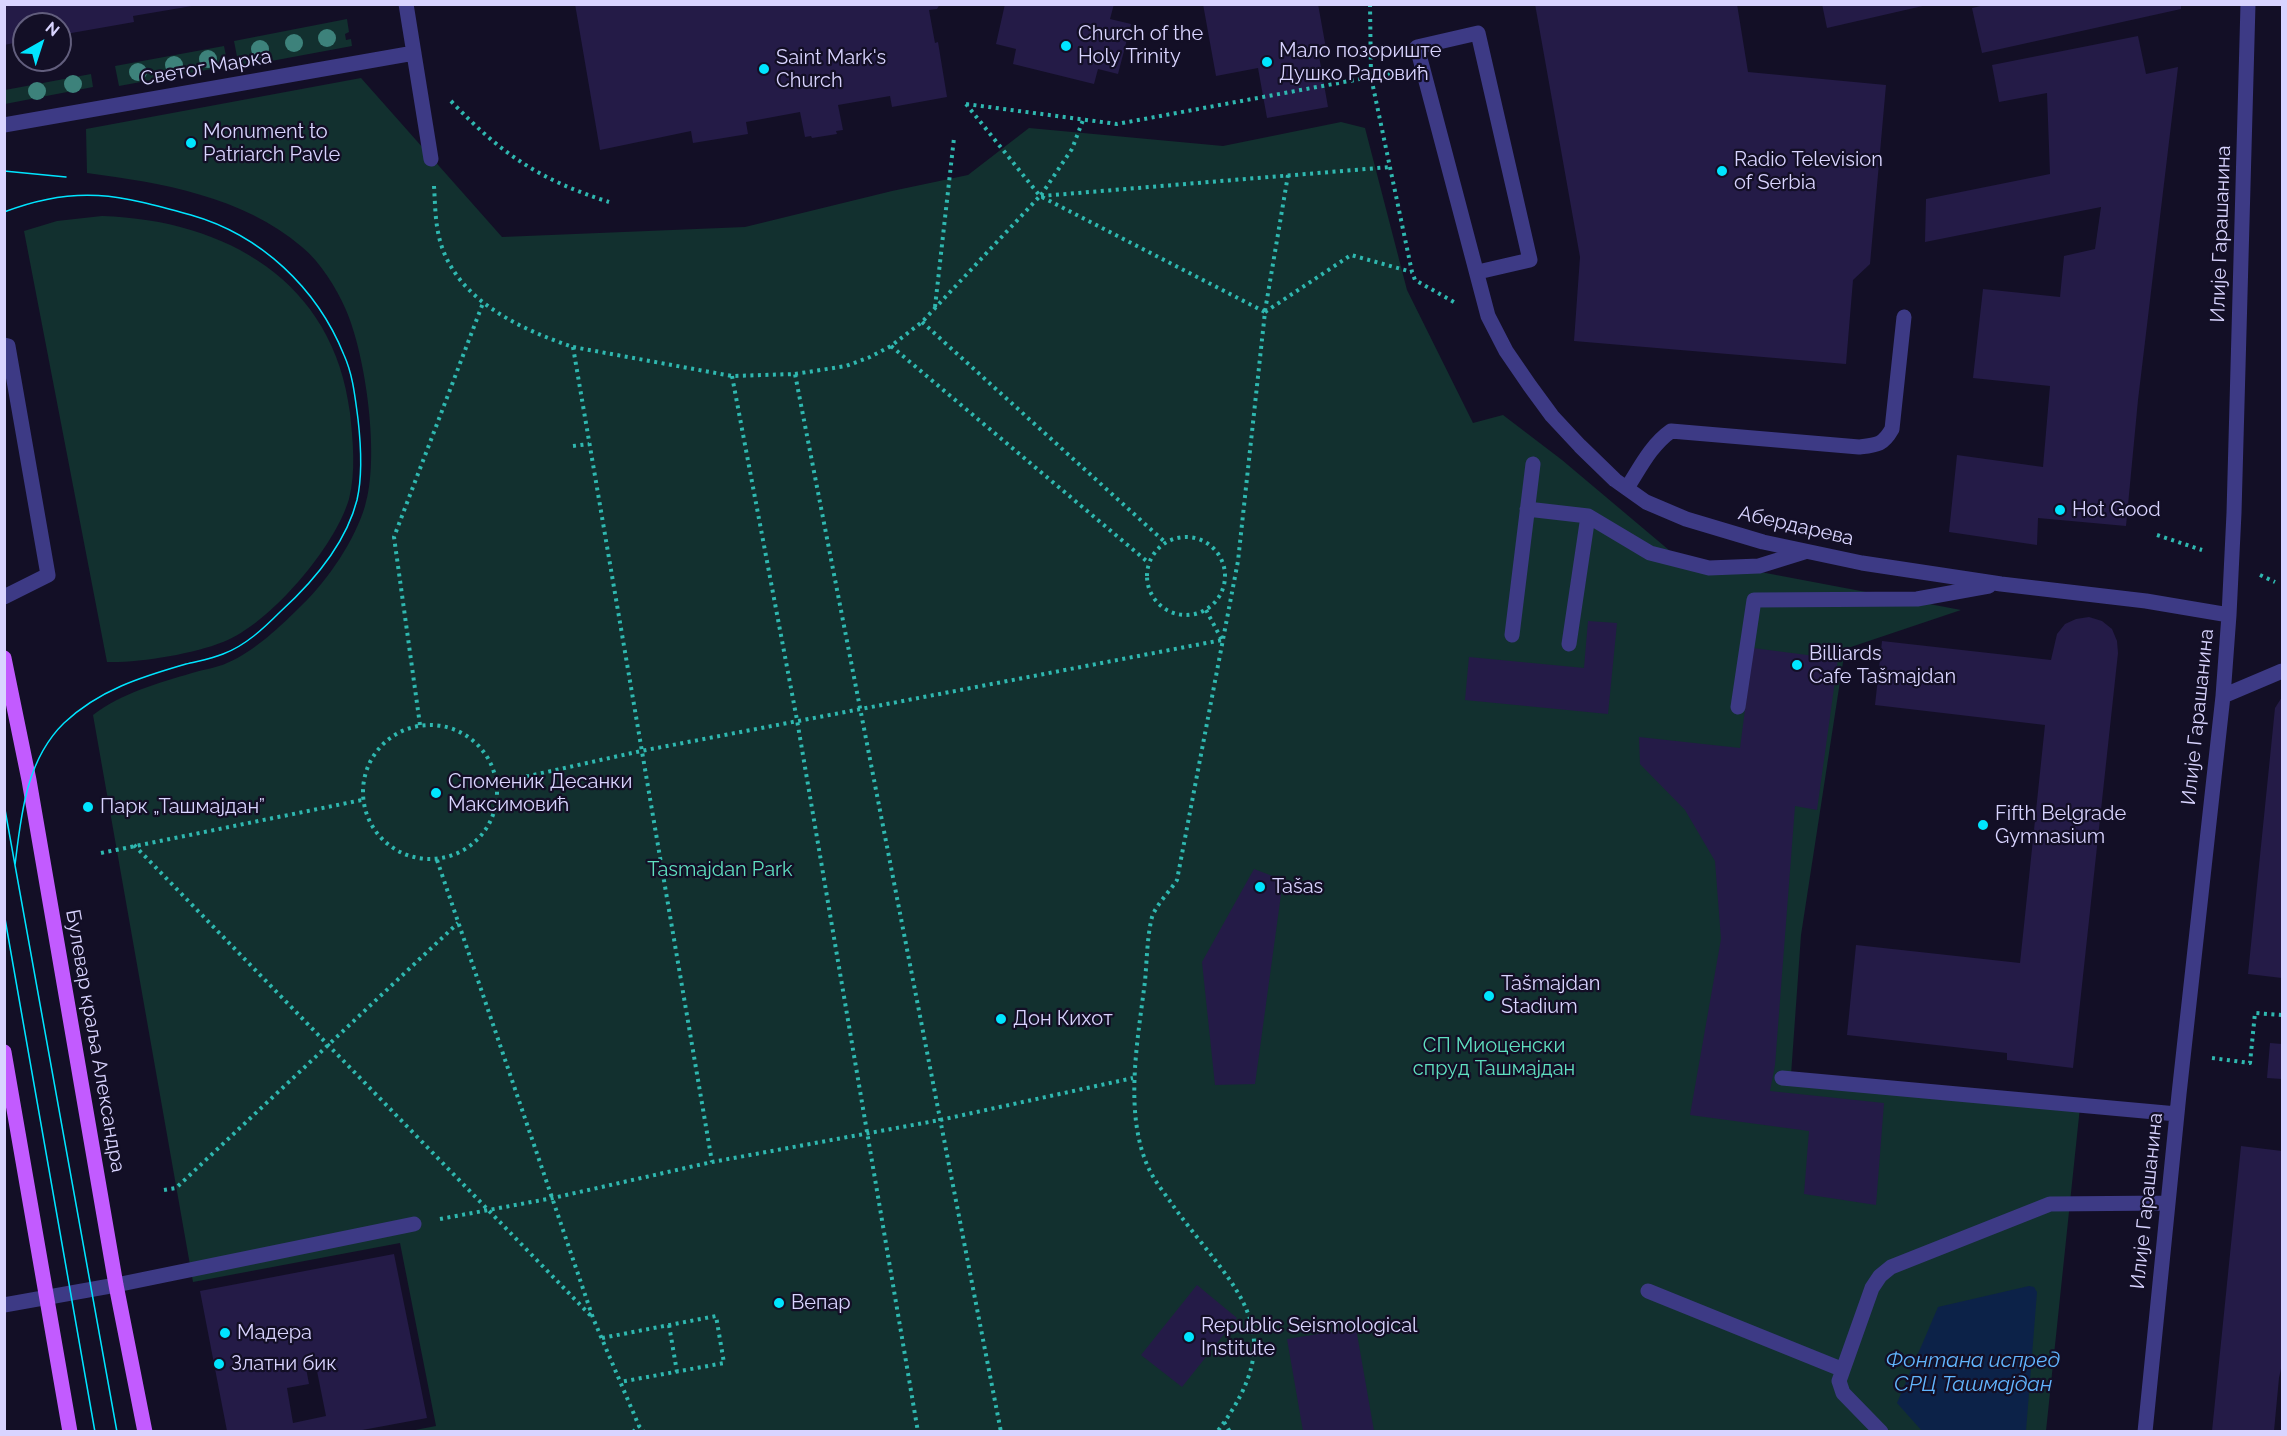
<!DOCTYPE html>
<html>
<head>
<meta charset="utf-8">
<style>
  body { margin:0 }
  #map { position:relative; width:2287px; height:1436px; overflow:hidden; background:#130f26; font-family:Raleway,sans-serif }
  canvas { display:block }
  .frame { position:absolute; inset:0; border:6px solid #d9d4ff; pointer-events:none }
  .north { position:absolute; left:12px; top:12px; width:60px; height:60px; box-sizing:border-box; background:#130f26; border:2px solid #625e7d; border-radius:50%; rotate:39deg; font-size:16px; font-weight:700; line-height:24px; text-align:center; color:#d9d4ff }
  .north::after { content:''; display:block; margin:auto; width:21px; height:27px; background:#00e5ff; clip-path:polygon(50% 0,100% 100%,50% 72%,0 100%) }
</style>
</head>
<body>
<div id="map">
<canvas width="2287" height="1436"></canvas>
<div class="frame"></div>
<div class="north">N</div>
</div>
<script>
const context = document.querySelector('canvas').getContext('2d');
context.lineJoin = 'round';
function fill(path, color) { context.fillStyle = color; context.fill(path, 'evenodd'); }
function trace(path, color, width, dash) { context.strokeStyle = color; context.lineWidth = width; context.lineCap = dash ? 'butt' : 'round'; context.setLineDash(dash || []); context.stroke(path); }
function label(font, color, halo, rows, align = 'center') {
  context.font = font + ' Raleway,sans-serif'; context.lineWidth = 4.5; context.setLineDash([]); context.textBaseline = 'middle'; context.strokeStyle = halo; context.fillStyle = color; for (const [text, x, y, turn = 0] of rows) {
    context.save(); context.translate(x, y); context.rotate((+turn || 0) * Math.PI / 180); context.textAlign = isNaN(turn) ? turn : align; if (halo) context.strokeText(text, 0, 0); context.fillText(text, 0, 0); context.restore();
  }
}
const green = new Path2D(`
  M347,19L349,32L345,34L346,40L351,39L352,46L239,67L234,41Z
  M224,46L228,66L119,86L115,66Z
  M91,74L93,87L5,104V90Z
  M361,78L502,237L745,227L892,191L968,175L1029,128L1223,146L1341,122L1365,128L1407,290L1473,423L1503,415L1562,460L1676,556L1961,610L1845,649L1801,935L1791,1075L2080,1107L2046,1431H410L436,1426L400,1243L193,1282L93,715C122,693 158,683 192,673C204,669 217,668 227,663C254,652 282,625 302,605C328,580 355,540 365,506C380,458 366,356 346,310C336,287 321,263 302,247C242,196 162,183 87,173L86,129Z
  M102,216C226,220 334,281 350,413C353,441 356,472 349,499C335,547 270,624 223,642C193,654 139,663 107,662L24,231L57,221Z`);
const water = new Path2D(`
  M2029,1286L2034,1287L2037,1292L2026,1431H1922L1897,1403L1938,1307Z`);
const building = new Path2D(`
  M4,4H192V6L133,16L134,22L60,35V24H24V41L4,45Z
  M575,4H940L937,9L929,10L935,43L938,42L947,97L892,107L890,96L838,105L843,130L836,131L837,134L812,138L811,136L805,137L800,112L746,122L748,134L693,143L691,131L600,150Z
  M1005,4H1114L1110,19L1131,24L1118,74L1098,69L1094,84L1013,64L1016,49L996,44Z
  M1203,4H1318L1327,54L1319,56L1328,107L1267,118L1258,68L1216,76Z
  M1535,4H1737L1748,72L1886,85L1870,264L1853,280L1846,364L1574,341L1580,257Z
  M1822,4H1927V5L1827,28Z
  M1989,4H2181V9L1982,53L1972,8Z
  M2138,36L2146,74L2178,67L2138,400L2126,526L2038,518L2037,545L1949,532L1957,455L2043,467L2050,386L1973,378L1983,289L2060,297L2064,256L2095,249L2101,207L1925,242L1926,199L2050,174L2047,93L1999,102L1992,65Z
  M2089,617L2102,621L2112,629L2117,641L2118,653L2073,1068L2007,1060V1053L1847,1035L1856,945L2020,963L2045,725L1875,705L1882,641L2051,660L2057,634L2065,624L2076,619Z
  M1588,621L1617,623L1608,714L1465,700L1469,657L1584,668Z
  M1753,648L1838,659L1817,810L1795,806L1775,1065L1770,1091L1884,1103L1876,1205L1804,1194L1809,1131L1690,1115L1721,939L1715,861L1685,810L1640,764L1639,737L1740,748Z
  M2282,697V978L2248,974L2275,708Z
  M1254,869L1283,880L1255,1084L1215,1085L1202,962Z
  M2270,1043L2282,1044V1079L2267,1078Z
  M2241,1146L2282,1151V1364L2279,1378L2274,1431H2212Z
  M394,1254L427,1418L357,1431H227L200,1291ZM316,1366L326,1416L293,1423L287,1388L309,1384L306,1368Z
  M1197,1285L1237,1318L1182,1387L1141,1355Z
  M1356,1328L1374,1431H1303L1287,1339Z`);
const path = new Path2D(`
  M1370,4L1371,77L1396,72
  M451,101C501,154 540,180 609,202
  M966,104L1117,124L1371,77L1412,272L1415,280L1454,302
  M966,104L1040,196
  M434,186C435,201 435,217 438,232C450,297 517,328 573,347L732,376L795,374L1001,1432
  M1041,195L1072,149L1083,120
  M1041,196L1390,167
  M935,307L954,138
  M1265,311L1288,175
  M1265,312L1351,255L1412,272
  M922,322L1166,543
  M891,346L1149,563
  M573,347L712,1162
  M795,374L846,366L870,357L891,346L922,322L1040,196L1265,312L1238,561L1177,880C1170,891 1156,905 1152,917C1147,937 1147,960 1145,981C1138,1039 1123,1114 1149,1169C1155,1182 1166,1195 1174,1207C1235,1291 1295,1329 1217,1432
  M732,376L797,720L918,1432
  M573,446L589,444
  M2157,535L2202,550
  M1147 576a39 39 0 1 1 78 0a39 39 0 1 1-78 0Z
  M2260,575L2275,582
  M1206,610L1222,640
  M363 792a67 67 0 1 1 134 0a67 67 0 1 1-134 0Z
  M420,725L394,537L483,303
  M497,783L641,751L1222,640
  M134,845L593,1318
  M101,853L362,800
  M437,860L593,1318L639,1426L644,1432
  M2212,1058L2250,1063L2255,1013L2282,1015
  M164,1190L176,1188L458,923
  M440,1219L553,1198L712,1162L940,1120L1133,1078
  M669,1325L677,1372
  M602,1338L716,1316L724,1363L620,1382
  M1224,1422L1230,1432
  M633,1432L639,1426`);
const minor = new Path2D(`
  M406,4L431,159
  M4,125L414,53
  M1478,272L1530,260L1478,33L1417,47L1488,316L1506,351L1530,386L1552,416L1580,446L1615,480L1646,502L1686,519L1763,542L1862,563L2001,584L2146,601L2229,615
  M4,345L8,346L48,575L4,597
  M1627,488C1640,468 1651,445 1671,431L1859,447C1877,445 1883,445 1892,429L1904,317
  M1527,509L1588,516L1650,553L1709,568L1759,566L1804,552
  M1512,635L1533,464
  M1569,644L1588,516
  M2223,696L2282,671
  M1738,707L1754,600L1917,599L1989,586
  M1782,1078L2177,1114
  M1648,1291L1841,1369
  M4,1305L116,1285L414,1224
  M1881,1432L1843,1393L1839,1381L1872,1288L1880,1276L1891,1267L2050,1204L2168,1203
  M2145,1432L2179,1094L2223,696L2229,615L2234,513L2248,4`);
const major = new Path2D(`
  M4,658L29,780L116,1285L145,1432
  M4,1052L70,1432`);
const tram = new Path2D(`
  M4,171L66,177
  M4,212C77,184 120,195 191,215C261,235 317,288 344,355C353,375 355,397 358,419C361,445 363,474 357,500C346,543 312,583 280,612C264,628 245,646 223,654C211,659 198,661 186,664C141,677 99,690 64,723C26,760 21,815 15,865
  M4,804L117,1432
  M4,913L95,1432`);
const trees = [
  [327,38],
  [294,43],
  [260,49],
  [208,59],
  [174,65],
  [138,72],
  [73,84],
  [37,91]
];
const markers = [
  [1066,46,6,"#00e5ff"],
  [1267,62,6,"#00e5ff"],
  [764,69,6,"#00e5ff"],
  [191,143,6,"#00e5ff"],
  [1722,171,6,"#00e5ff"],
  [2060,510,6,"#00e5ff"],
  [1797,665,6,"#00e5ff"],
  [436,793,6,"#00e5ff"],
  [88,807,6,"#00e5ff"],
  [1983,825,6,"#00e5ff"],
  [1260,887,6,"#00e5ff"],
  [1489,996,6,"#00e5ff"],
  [1001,1019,6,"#00e5ff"],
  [779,1303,6,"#00e5ff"],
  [225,1333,6,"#00e5ff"],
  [1189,1337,6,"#00e5ff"],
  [219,1364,6,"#00e5ff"]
];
const poiNames = [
  ["Church of the",1078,34],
  ["Holy Trinity",1078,57],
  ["Мало позориште",1279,51],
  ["Душко Радовић",1279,74],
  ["Saint Mark's",776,58],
  ["Church",776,81],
  ["Monument to",203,132],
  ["Patriarch Pavle",203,155],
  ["Radio Television",1734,160],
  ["of Serbia",1734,183],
  ["Hot Good",2072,510],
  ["Billiards",1809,654],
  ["Cafe Tašmajdan",1809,677],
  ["Споменик Десанки",448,782],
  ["Максимовић",448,805],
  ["Парк „Ташмајдан”",100,807],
  ["Fifth Belgrade",1995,814],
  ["Gymnasium",1995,837],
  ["Tašas",1272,887],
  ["Tašmajdan",1501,984],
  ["Stadium",1501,1007],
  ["Дон Кихот",1013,1019],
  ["Вепар",791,1303],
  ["Republic Seismological",1201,1326],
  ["Institute",1201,1349],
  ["Мадера",237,1333],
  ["Златни бик",231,1364]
];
const streetNames = [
  ["Светог Марка",206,68,-10],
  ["Илије Гарашанина",2221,234,-88],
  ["Абердарева",1796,526,13],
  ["Илије Гарашанина",2198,717,-84],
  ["Булевар краља Александра",95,1041,80],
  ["Илије Гарашанина",2147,1201,-84]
];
const parkNames = [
  ["Tasmajdan Park",720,870],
  ["СП Миоценски",1494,1046],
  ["спруд Ташмајдан",1494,1069]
];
const waterNames = [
  ["Фонтана испред",1973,1361],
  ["СРЦ Ташмајдан",1973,1385]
];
fill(green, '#12302f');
fill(water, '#0c2248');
fill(building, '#241b47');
trace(path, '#2fb8b0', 4, [3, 4.5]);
trace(minor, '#3d3a85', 15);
trace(major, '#c25bff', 15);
trace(tram, '#00e5ff', 1.5);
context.fillStyle = '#3d827b';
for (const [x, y] of trees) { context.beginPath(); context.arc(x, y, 9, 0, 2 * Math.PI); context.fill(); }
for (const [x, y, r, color] of markers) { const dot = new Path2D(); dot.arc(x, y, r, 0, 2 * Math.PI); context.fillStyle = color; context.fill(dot); trace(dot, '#130f26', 2); }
label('20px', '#d9d4ff', '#130f26', poiNames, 'left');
label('20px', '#d9d4ff', '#130f26', streetNames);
label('20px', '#5fe0c0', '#130f26', parkNames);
label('italic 21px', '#62b6ff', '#130f26', waterNames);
</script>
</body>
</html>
